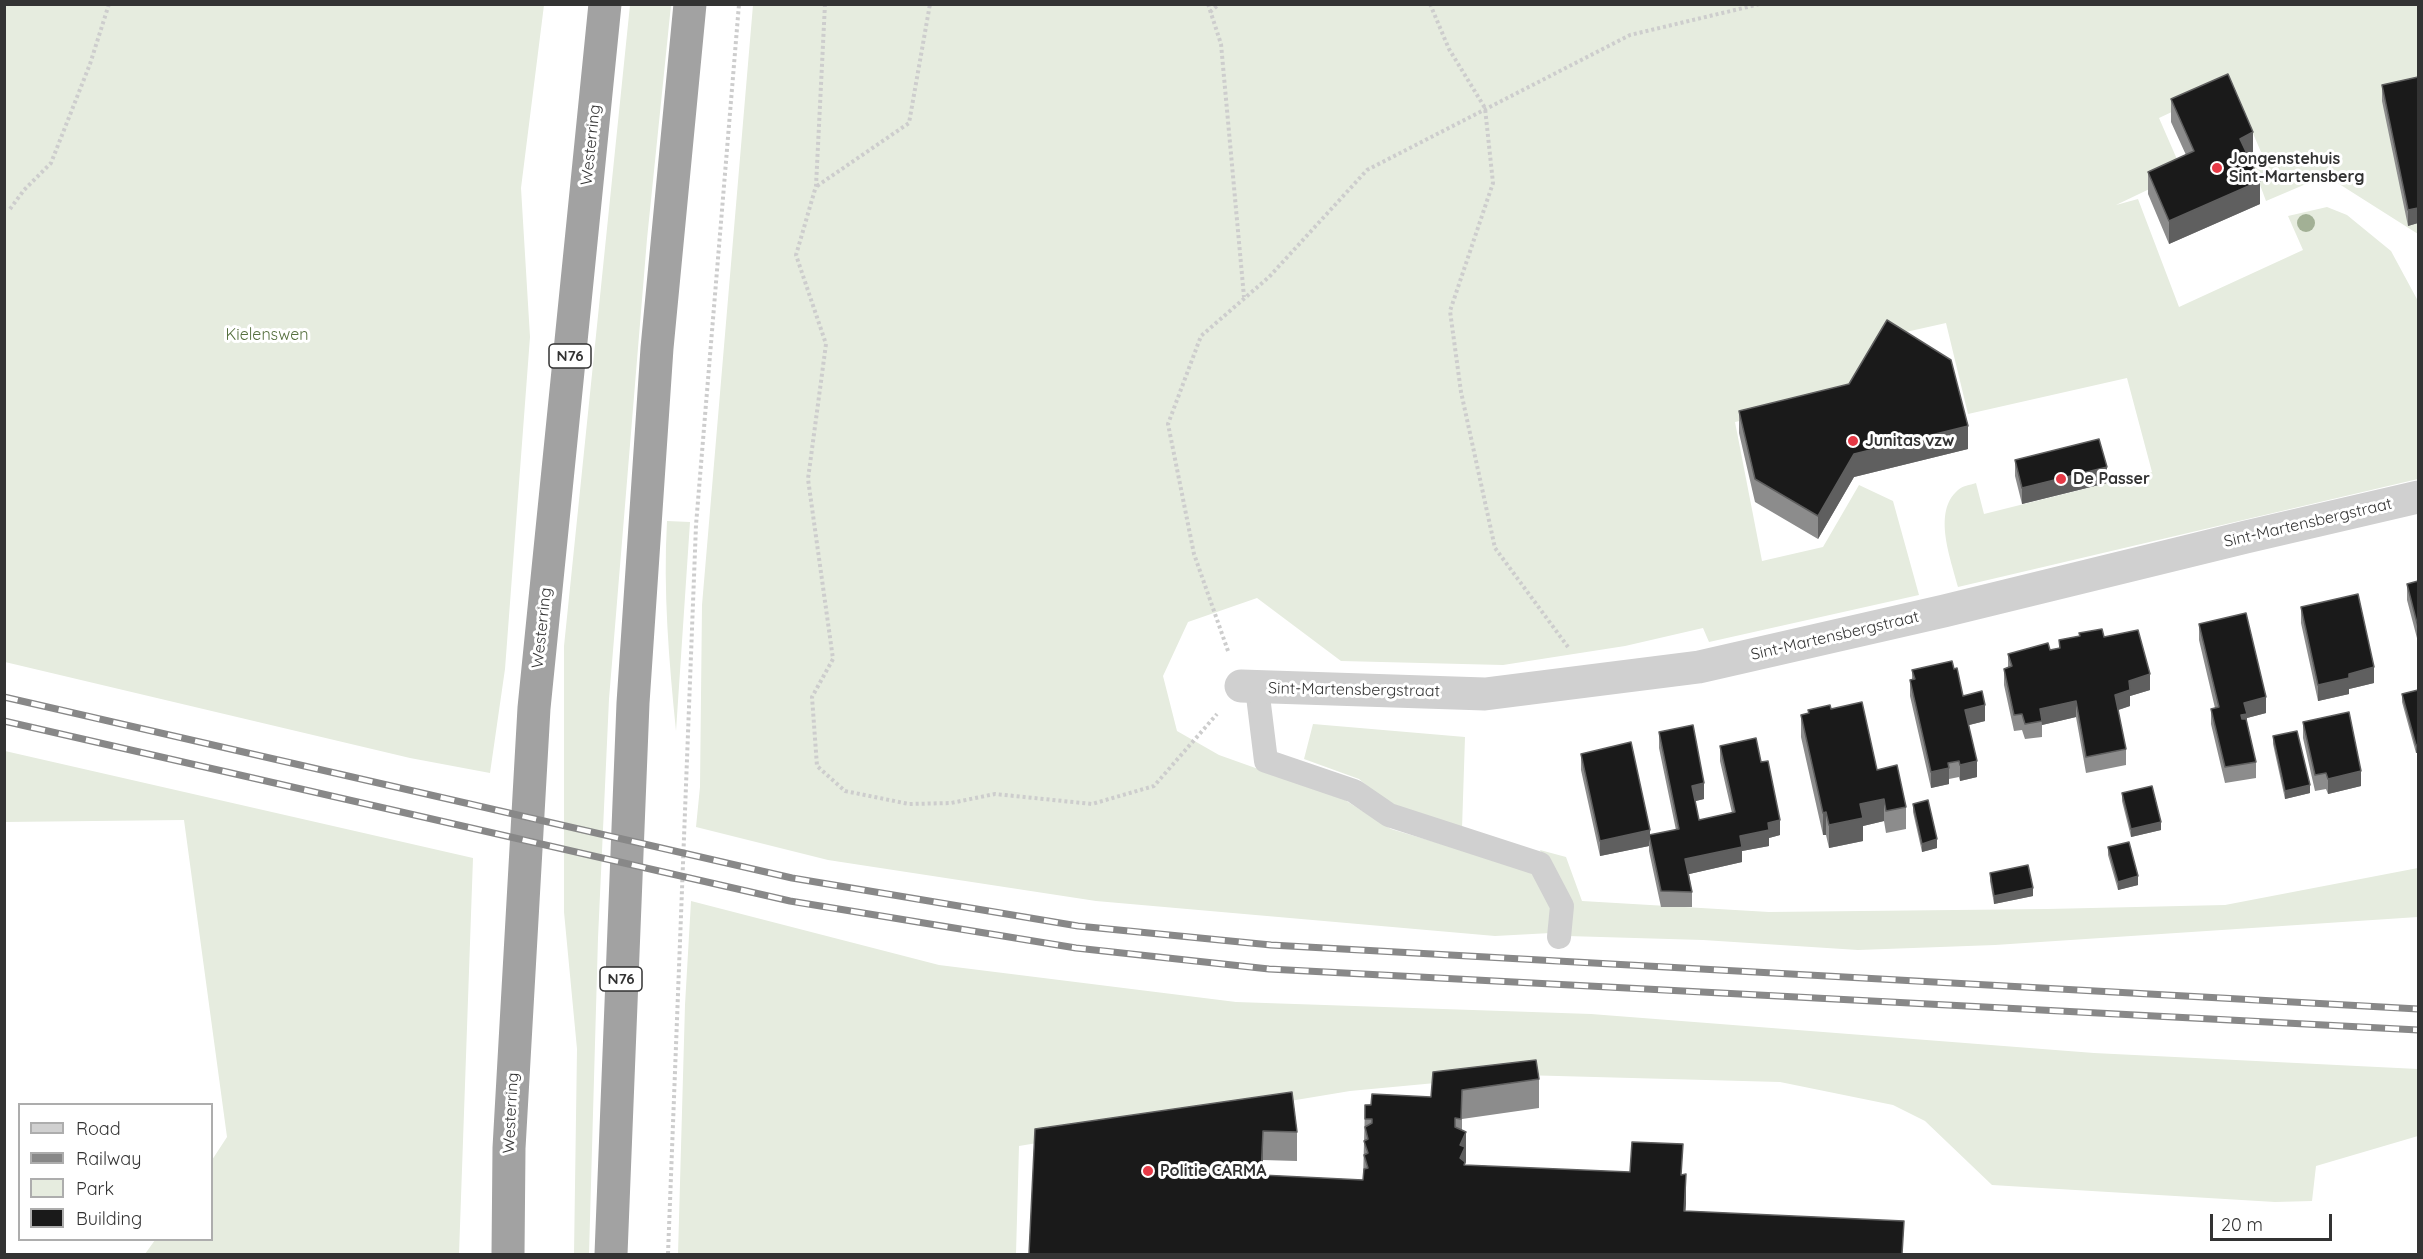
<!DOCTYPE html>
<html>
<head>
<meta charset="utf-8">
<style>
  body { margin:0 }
  #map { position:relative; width:2423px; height:1259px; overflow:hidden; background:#fff; font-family:Quicksand,sans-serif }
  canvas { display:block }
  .frame { position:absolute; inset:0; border:6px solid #333; pointer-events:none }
  .legend { position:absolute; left:18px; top:1103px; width:195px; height:138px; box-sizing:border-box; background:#fff; border:2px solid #adadad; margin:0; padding:8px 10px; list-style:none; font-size:18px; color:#333 }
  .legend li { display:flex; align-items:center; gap:12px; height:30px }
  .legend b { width:30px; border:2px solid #adadad }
  .scale { position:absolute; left:2210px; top:1214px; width:122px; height:27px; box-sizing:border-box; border:3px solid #333; border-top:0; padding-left:8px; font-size:18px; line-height:21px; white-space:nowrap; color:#333; -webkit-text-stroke:4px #fff; paint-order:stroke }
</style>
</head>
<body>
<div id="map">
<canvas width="2423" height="1259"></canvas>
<div class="frame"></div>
<ul class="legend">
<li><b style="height:8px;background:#d0d0d0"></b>Road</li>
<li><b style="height:8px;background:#888"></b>Railway</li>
<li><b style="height:16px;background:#e6ecdf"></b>Park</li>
<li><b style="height:16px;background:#1a1a1a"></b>Building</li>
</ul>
<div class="scale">20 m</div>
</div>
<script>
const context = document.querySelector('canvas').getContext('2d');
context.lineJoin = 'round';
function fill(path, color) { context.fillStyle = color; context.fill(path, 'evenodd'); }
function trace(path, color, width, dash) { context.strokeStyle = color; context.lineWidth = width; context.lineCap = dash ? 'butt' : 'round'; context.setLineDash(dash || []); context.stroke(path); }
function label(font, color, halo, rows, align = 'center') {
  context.font = font + ' Quicksand,sans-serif'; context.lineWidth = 6; context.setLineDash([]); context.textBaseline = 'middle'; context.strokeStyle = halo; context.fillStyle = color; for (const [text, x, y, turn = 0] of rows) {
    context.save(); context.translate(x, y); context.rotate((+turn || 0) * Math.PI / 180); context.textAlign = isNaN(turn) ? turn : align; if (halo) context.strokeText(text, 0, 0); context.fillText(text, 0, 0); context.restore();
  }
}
const green = new Path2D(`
  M5,4L544,5L521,188L530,337L505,669L490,773L410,758L5,662Z
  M630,5H671L647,239L609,699L598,938L589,1254H574L577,1049L564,912V646Z
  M753,5H2418V234L2336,182L2313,181L2266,201L2253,166L2264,159L2233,87L2214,92L2159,118L2183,173L2116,205L2138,199L2179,307L2303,250L2288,216L2327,207L2347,215L2391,251L2418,301V479L1958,587C1951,559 1932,512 1958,490C1962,486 1970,485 1976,483L1984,514L2152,472L2127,378L1968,414L1946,323L1879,338L1839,400L1735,422L1762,561L1823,547L1859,485L1893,501L1919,595L1709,642L1703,628L1625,646L1503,665L1341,661L1257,598L1188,622L1163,676L1177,731L1219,755L1345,800L1391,829L1535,872L1551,907V933L1495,936L1096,901L828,860L696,827L700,787L702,605Z
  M667,521L690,522L676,731C669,661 663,591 667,521Z
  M1313,724L1465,737L1462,829L1390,806L1359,779L1304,759Z
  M5,751L473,858L459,1254H145L155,1240H212V1160L227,1137L184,820L5,822Z
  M1540,850L1566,857L1582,901L1769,912L2047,909L2225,905L2418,868V917L1995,945L1858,950L1703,940L1567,936L1566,904Z
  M691,901L939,965L1236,1002L1591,1014L2094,1053L2418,1069V1136L2316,1166L2312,1201L2275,1202L1992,1185L1925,1121L1893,1105L1780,1082L1521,1075L1350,1091L1019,1146L1016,1254H678L685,1005Z`);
const path = new Path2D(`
  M825,4L816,186L796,255L826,344L808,479L833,659L812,697L817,766L845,791L909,804L951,803L995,794L1092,804L1154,786L1217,714
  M1208,4L1221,44L1244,297
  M1430,4L1449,49L1485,108L1493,183L1450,311L1461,392L1495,548L1568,647
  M1210,12L1219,4
  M817,186L909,123L930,4
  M10,209L24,190L51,163L90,64L109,4
  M1228,651L1194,554L1168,424L1201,336L1269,277L1367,170L1630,35L1760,4
  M668,1254L696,525L739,4`);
const service = new Path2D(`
  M1257,688L1266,761L1354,791L1389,815L1540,864L1562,906L1559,937`);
const minor = new Path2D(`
  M1241,686L1485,694L1699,667L1944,611L2246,537L2418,497`);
const trunk = new Path2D(`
  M508,1254L509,1148L534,708L605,4
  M611,1254L633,703L657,348L690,4`);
const rail = new Path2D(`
  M4,697L792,878L1078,926L1271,945L2418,1009
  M4,721L790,901L1076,948L1269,969L2418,1030`);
const trees = [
  [2306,223]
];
const wall = new Path2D(`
  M2418,77V223L2408,226L2382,101V85Z
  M2171,99L2253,155L2249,157L2260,204L2169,244L2148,194V172L2186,155L2171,122Z
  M1739,411L1968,449L1854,477L1818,539L1755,502L1739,433Z
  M2015,460L2107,483L2022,504L2015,476Z
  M2418,581V642L2407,600V584Z
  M2301,607L2374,683L2349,689V694L2318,701L2301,623Z
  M2199,624L2266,713L2247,718V722L2256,762V778L2225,783L2211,724V709L2215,708L2199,640Z
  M2079,633L2104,637L2150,690L2130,696V706L2118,710L2126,749V765L2086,773L2076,717L2042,725V737L2025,739L2022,730L2014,731L2004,685V669L2008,667V654L2050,650L2059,648V640L2079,636Z
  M1954,669L1963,696L1985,721L1969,725L1977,777L1960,781L1959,777L1949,779V784L1931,788L1910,696V680L1912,679V670Z
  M2418,690V753H2416L2402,702V694Z
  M1831,709L1906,807V829L1886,833L1884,821L1863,826V841L1829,848L1826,835H1823L1801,737V715Z
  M2303,722L2361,786L2328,794L2326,789L2315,791L2303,738Z
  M1659,732L1704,799L1695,801L1699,820L1732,813L1720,761V746L1780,835L1769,838V846L1742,851V862L1689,874L1692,892V907H1661L1649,851V846L1600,856L1581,770V754L1650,835L1676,830L1659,748Z
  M2273,736L2310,793L2285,799L2273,744Z
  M2122,793L2161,830L2131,837L2122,801Z
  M1913,804L1937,848L1922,852L1913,812Z
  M2108,847L2138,885L2118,890L2108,855Z
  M1990,873L2033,896L1994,904L1990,881Z
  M1433,1072L1539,1079V1108L1462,1119V1130L1466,1161L1465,1165L1683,1175L1686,1203L1685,1211L1029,1254L1292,1092L1297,1132V1161L1263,1160V1175L1363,1180L1365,1105L1431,1097Z`);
const shadedWall = new Path2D(`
  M2253,132V155L2240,162V139Z
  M2260,181V204L2169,244V221Z
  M2418,208V223L2408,226V210Z
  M1968,426V449L1854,477L1818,539V516L1854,454Z
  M2107,467V483L2022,504V488Z
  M2374,667V683L2349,689V694L2318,701V685L2349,674Z
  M2150,674V690L2130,696V706L2115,711V695L2129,681Z
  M2266,697V713L2247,718V730L2241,731V715L2244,703Z
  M2076,701V717L2042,725L2040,709Z
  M1985,705V721L1965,726V710Z
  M2416,745H2418V753H2416Z
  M1977,761V777L1960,781V765Z
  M1949,768V784L1931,788V772Z
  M2361,771V786L2328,794V779Z
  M1704,783V799L1692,802V786Z
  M2310,785V793L2285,799V791Z
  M1884,799V821L1863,826V841L1829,848V825L1860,804Z
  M1826,812V835H1823V813Z
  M1780,820V835L1769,838V846L1742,851V862L1685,875V859L1768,823Z
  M2161,822V830L2131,837V829Z
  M1650,830V842L1649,835V846L1600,856V841Z
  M1937,839V848L1922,852V844Z
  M2138,876V885L2118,890V882Z
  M2033,888V896L1994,904V896Z
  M1462,1090L1461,1143L1466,1132V1161L1465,1164V1191L1460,1187V1145L1461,1143Z
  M1263,1131V1160L1261,1204V1175Z
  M1686,1174V1203L1684,1240V1211Z`);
const building = new Path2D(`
  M2228,74L2253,132L2240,139L2260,181L2169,221L2148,172L2194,151L2171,99Z
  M2418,77V208L2408,210L2382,85Z
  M1887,320L1951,360L1968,426L1854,454L1818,516L1755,479L1739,411L1849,384Z
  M2099,439L2107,467L2022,488L2015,460Z
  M2418,581V627L2407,584Z
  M2358,594L2374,667L2349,674V678L2318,685L2301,607Z
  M2246,613L2266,697L2244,703L2247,714L2241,715L2242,719H2246L2256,762L2225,767L2211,709L2219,707L2199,624Z
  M2102,629L2104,637L2138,630L2150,674L2129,681L2130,690L2115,695L2126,749L2086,757L2076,701L2040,709L2042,721L2025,724L2022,714L2014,715L2004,669L2012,666L2008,654L2048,643L2050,650L2060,648L2059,640L2080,636L2079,633Z
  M1952,661L1954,669L1957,668L1963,696L1982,691L1985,705L1965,710L1977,761L1960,765L1959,761L1948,763L1949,768L1931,772L1910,680L1915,679L1912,670Z
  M2418,690V745H2416L2402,694Z
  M1862,702L1877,770L1897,765L1906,807L1886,811L1884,799L1860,804L1863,818L1829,825L1826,812L1823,813L1801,715L1809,713L1808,710L1830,705L1831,709Z
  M2349,712L2361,771L2328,779L2326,773L2315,775L2303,722Z
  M1693,725L1704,783L1692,786L1699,820L1735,812L1720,746L1756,738L1761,762L1768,761L1780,820L1768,823L1769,830L1740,836L1742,847L1685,859L1692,892L1661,891L1649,835L1679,829L1659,732Z
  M2297,731L2310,785L2285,791L2273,736Z
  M1631,742L1650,830L1600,841L1581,754Z
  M2152,786L2161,822L2131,829L2122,793Z
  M1928,800L1937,839L1922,844L1913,804Z
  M2129,842L2138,876L2118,882L2108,847Z
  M2028,865L2033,888L1994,896L1990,873Z
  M1536,1060L1539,1079L1462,1090L1461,1119L1455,1118V1127L1466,1132L1460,1145L1465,1147L1460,1158L1465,1162L1464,1165L1630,1172L1632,1142L1683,1144L1681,1175L1686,1174L1684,1211L1904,1221L1902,1254H1029L1035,1129L1292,1092L1297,1132L1263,1131L1261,1175L1363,1180L1364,1169L1368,1168L1364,1155L1368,1153L1364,1141L1368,1139L1365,1127L1372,1123V1119H1365V1105H1371L1372,1094L1431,1097L1433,1072Z`);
const markers = [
  [2217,168,6,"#e63946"],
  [1853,441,6,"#e63946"],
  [2061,479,6,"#e63946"],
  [1148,1171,6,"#e63946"]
];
const shields = [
  [570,356,42],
  [621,979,42]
];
const shieldNames = [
  ["N76",570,356],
  ["N76",621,979]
];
const streetNames = [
  ["Westerring",591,145,-84],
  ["Sint-Martensbergstraat",2308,523,-13],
  ["Westerring",542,628,-84],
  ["Sint-Martensbergstraat",1835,636,-13],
  ["Sint-Martensbergstraat",1354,690,1],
  ["Westerring",511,1113,-87]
];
const poiNames = [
  ["Jongenstehuis",2229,159],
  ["Sint-Martensberg",2229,177],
  ["Junitas vzw",1865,441],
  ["De Passer",2073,479],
  ["Politie CARMA",1160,1171]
];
const parkNames = [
  ["Kielenswen",267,335]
];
fill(green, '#e6ecdf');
trace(path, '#cdcdcd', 4, [3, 3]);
trace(service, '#d0d0d0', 24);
trace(minor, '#d0d0d0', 33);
trace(trunk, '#a2a2a2', 33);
trace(rail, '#888', 7);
trace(rail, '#fff', 4.5, [14]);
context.fillStyle = '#a2b095';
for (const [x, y] of trees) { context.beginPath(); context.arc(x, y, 9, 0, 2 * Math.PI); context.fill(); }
fill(wall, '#8c8c8c');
fill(shadedWall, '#5f5f5f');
fill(building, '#1a1a1a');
trace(building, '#5f5f5f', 1.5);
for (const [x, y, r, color] of markers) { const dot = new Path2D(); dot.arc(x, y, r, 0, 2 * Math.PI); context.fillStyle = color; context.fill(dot); trace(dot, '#fff', 2); }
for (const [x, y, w] of shields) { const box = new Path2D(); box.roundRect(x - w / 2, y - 12, w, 24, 4.5); context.fillStyle = '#fff'; context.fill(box); trace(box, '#333', 1.5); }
label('bold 15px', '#333', null, shieldNames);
label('16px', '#333', '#fff', streetNames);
label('bold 16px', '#333', '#fff', poiNames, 'left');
label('16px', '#56703f', '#fff', parkNames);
</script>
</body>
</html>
